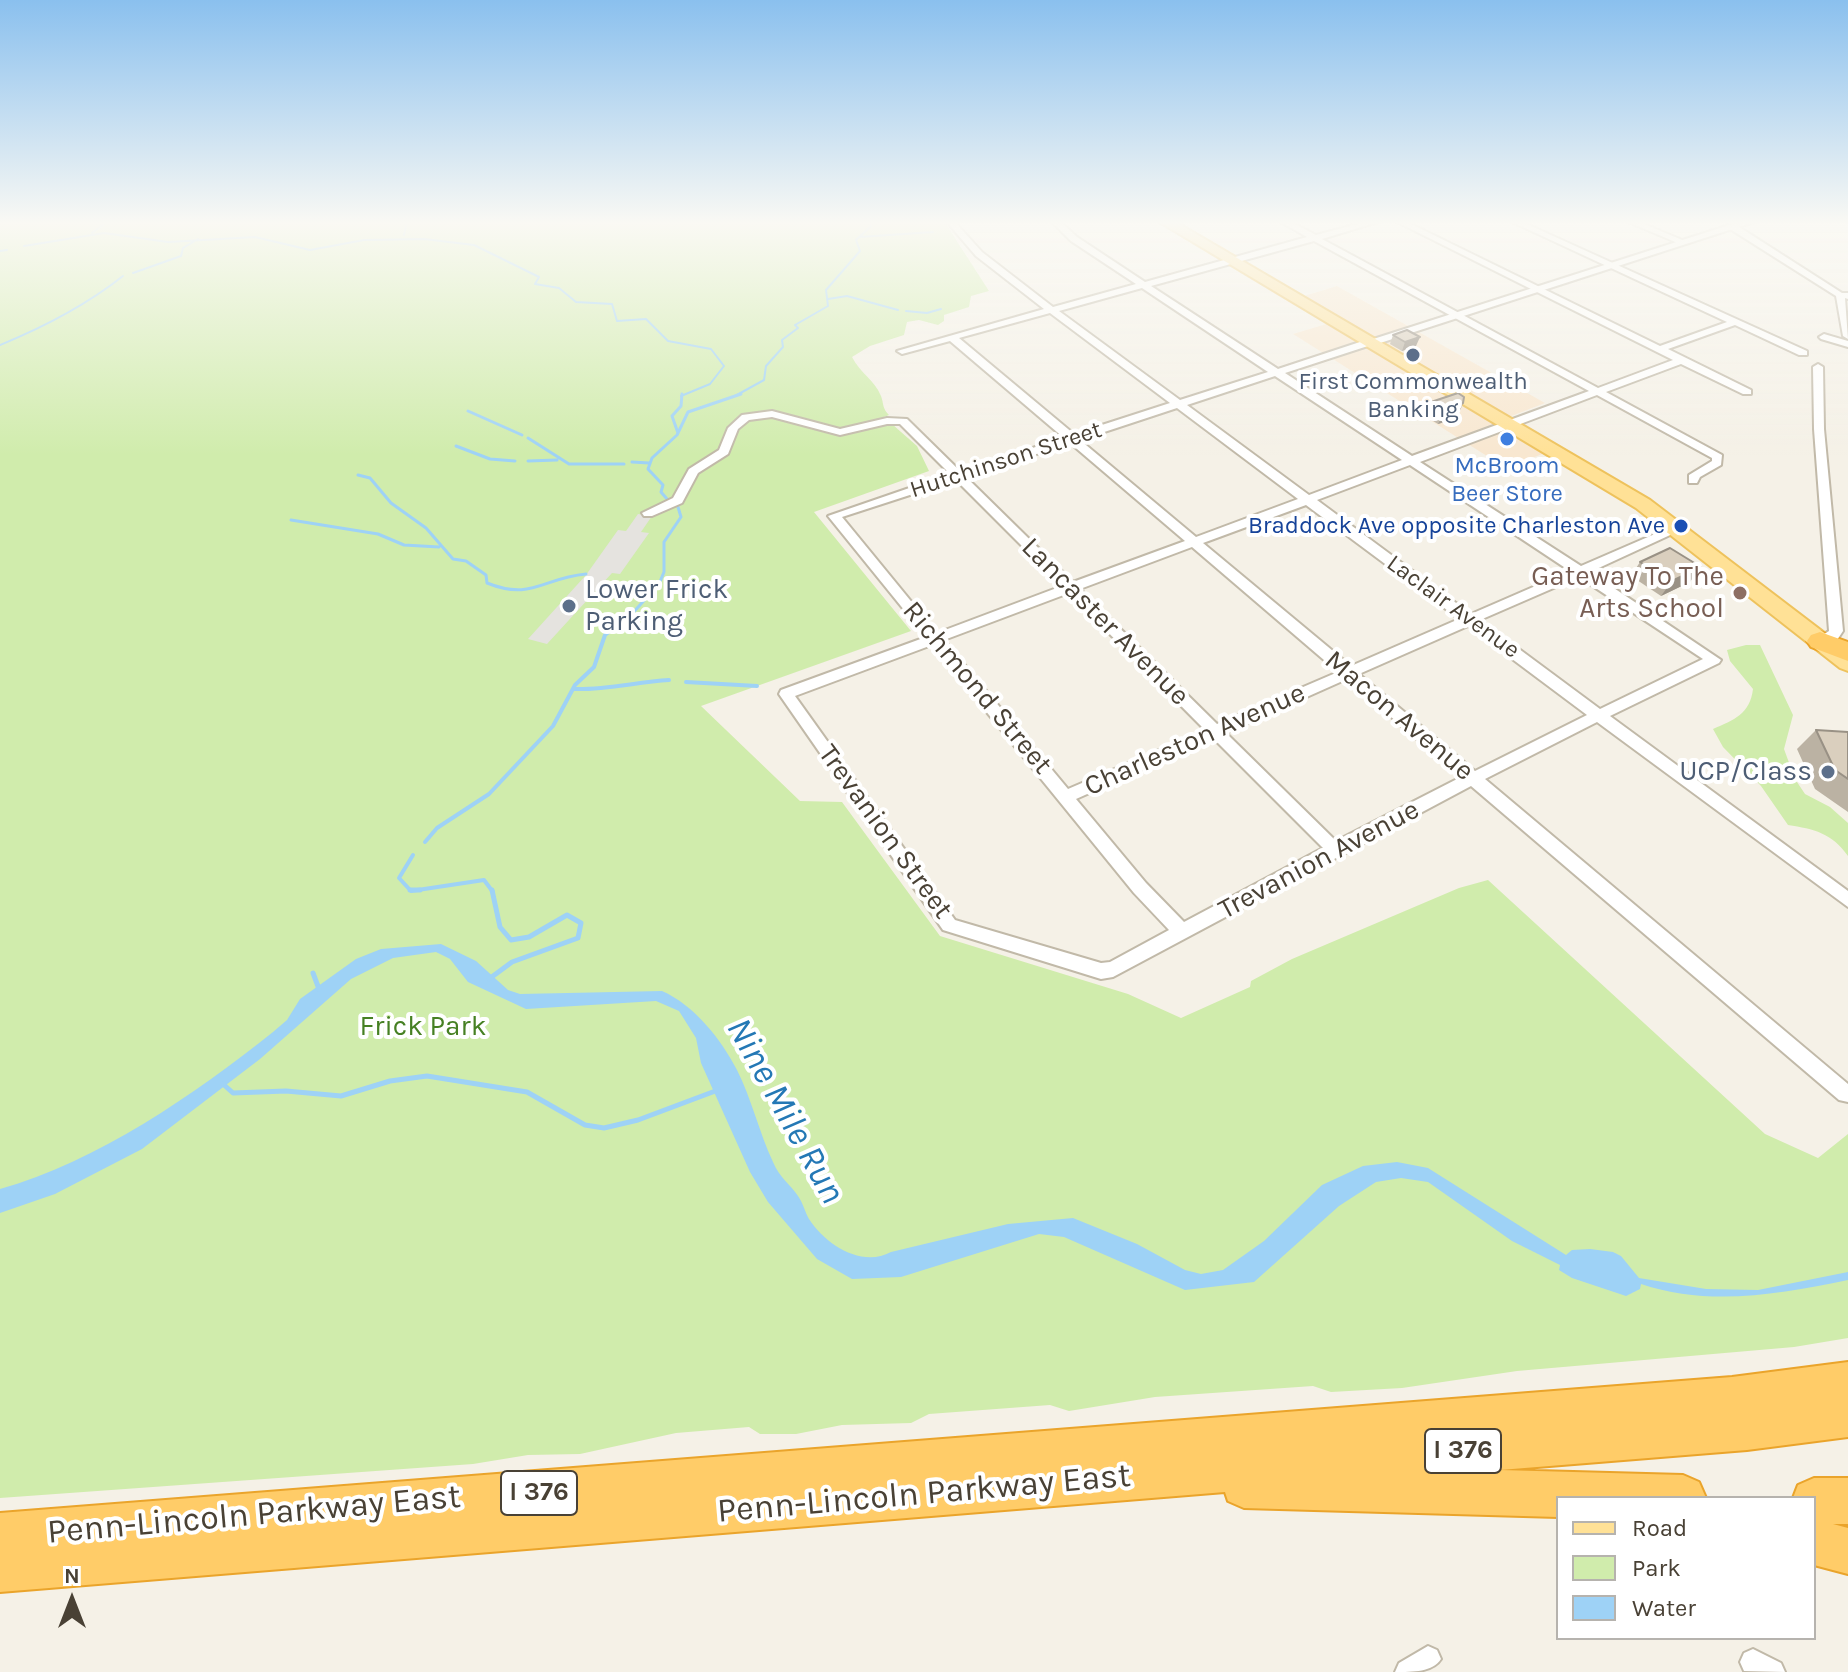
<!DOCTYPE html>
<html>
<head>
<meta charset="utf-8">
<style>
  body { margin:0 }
  #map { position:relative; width:1848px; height:1672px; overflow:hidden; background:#f5f1e7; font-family:Karla,sans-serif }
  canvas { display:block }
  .legend { position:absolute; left:1556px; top:1496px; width:260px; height:144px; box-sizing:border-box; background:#fff; border:2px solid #b6b3ae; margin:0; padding:10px 14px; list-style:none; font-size:24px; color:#494135 }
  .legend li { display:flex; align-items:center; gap:16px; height:40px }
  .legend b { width:40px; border:2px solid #b6b3ae }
  .north { position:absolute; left:32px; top:1560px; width:80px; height:80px; -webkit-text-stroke:6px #fff; paint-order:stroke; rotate:0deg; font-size:22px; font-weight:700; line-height:32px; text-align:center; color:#494135 }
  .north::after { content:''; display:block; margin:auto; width:28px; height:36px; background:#494135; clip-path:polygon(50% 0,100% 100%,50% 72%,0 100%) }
</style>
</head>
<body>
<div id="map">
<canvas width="1848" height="1672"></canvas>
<ul class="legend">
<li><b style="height:10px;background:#ffe196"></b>Road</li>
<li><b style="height:22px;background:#d0ecac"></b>Park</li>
<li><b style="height:22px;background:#9ed2f6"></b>Water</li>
</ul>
<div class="north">N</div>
</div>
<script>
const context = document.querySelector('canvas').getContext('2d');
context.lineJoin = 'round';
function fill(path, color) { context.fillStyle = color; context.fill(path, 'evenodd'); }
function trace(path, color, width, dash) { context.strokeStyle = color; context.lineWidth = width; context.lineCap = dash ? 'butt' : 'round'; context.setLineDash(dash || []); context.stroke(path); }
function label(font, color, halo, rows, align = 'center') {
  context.font = font + ' Karla,sans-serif'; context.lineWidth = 8; context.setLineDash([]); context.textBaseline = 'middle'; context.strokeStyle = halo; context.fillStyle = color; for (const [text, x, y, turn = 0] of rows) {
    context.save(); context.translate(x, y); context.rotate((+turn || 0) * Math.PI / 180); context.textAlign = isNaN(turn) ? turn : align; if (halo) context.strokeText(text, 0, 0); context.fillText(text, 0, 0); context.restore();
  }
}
const commercial = new Path2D(`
  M1337,286L1545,403L1496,422L1545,453L1506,468L1293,334L1340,320L1304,296Z`);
const green = new Path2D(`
  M0,221H944L989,291L971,296L969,307L944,315V321L938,325L919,320L907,322L904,335L870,346L852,357C860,373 874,379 881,396C884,404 882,408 889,415L884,417L917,446L929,471L814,512L911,631L701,706L800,801L842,802L940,936L1128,994L1181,1018L1250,987L1251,981L1292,959L1459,888L1488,880L1765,1134L1818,1158L1848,1134V1338L1794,1347L1517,1371L1402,1388L1331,1392L1313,1386L1155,1397L1069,1411L1050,1405L929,1414L911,1423L842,1425L796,1434H760L749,1427L676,1433L580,1454L528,1455L473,1464L0,1498Z
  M1746,645H1760L1793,715L1784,749L1795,779L1805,794L1830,807L1848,823V856C1832,833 1814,829 1788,825L1761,786L1723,747L1713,729C1734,720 1750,714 1753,689L1730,661L1727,650Z`);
const parking = new Path2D(`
  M638,514L652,516L641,532L649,533L620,574L612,573L547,644L528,639L586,575L618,530L626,531Z`);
const water = new Path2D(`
  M441,944L476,961L508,990L520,994L662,991C694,1005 721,1039 737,1070C752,1100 759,1132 773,1162C779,1177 790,1184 798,1196C803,1203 805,1212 809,1219C826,1245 862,1268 891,1252L1008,1224L1073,1218L1137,1244L1185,1270L1201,1274L1223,1270L1264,1241L1322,1185L1363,1166L1397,1162L1428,1168L1566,1255L1572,1250L1590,1249L1613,1252L1621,1256L1639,1278L1706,1289L1758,1290L1848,1272V1280C1779,1294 1710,1307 1641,1284L1640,1289L1626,1296L1572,1278L1559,1270L1560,1265L1512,1241L1428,1182L1401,1178L1376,1182L1339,1206L1254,1282L1185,1290L1064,1237L1039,1234L901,1277L852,1279L817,1259L768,1202L750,1172L701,1063L696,1038L679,1011L656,1001L526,1009L468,982L450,959L436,952L393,958L351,979L260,1059L142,1149L55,1194L0,1213V1189C97,1162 195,1094 273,1032L287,1020L300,999L356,959L381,949Z`);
const streamFar3 = new Path2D(`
  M92,233L108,221
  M404,235L407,221
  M859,237L933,232
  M24,246L104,233L168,242L255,237L310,250L364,240L424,239L474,245L539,277L535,284L559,288L576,302L612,304L617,321L646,319L668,341L711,349L724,366L710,384L681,396
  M0,251L7,250
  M133,273L181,256L183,248L198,239
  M828,299L847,296L898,310
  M906,311L927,313L941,309
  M0,345C44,327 85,306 123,276
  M735,396L764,380L766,366L783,347L782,340L798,328L795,325L828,306L826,290L860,251L856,240L871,226L868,221`);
const streamFar2 = new Path2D(`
  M468,411L522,435
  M678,433L672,416L681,406L682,394
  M528,438L569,464H624
  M456,446L490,459L515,461
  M528,461L557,460
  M632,462L649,463
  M358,475L370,478L391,503L426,528L453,559L466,561L486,575L487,583C532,601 542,578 586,574
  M667,499L661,492L663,485L648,469L652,458L677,435L688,412L741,394
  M291,520L378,534L404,545L439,547
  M603,583L629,598L649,583L658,584
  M630,616L659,584L664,572V542L681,517L678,507`);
const streamFar1 = new Path2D(`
  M686,682L757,686
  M574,689C607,690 636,682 669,680
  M425,842L437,828L489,794L553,726L575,685L594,667L605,635L632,614
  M413,855L399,878L411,891L484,880L493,892`);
const stream = new Path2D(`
  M410,890H420
  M313,973L319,989
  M489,979L512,962L578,938L581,923L567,915L529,937L511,940L500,927L492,890
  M223,1084L233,1093L286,1091L341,1096L390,1081L427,1076L527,1092L585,1125L604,1128L638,1120L718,1090`);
const minor = new Path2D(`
  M946,221H954L982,252L1053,307L1136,284L1071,241L1051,221H1060L1077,237L1145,282L1307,237L1279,221H1289L1316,235L1369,221H1381L1322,239L1598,388L1673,360L1395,221H1405L1660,346L1727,322L1510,221H1520L1807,351V355H1799L1735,325L1668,349L1751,390V394H1743L1681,364L1606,392L1722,455L1721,465L1700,477L1697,483H1689V475L1712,461V458L1597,395L1420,462L1581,566L1671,527L1675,526L1681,530L1590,572L1721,660L1719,663L1610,716L1848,891V907L1597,722L1485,779L1848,1084V1102L1839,1100L1471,786L1113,977L1101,979L943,930L779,694L781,690L926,637L828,516L950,474L900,424H887L840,435L772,417L749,420L738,429L728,454L698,473L682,503L652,516H644L642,513L673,498L689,469L719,450L728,428L742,415L772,411L840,429L887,418L907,419L960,471L1064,438L950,341L902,354L897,351L1044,309L976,256ZM1314,241L1589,391L1412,456L1285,373L1374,344V340H1366L1278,369L1151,286ZM1142,288L1268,372L1180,400L1059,311ZM1050,313L1170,403L1074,434L959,338ZM1275,376L1402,460L1309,495L1187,405ZM1177,408L1298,499L1196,537L1080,440ZM1070,443L1185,541L1073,582L966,477ZM1410,465L1570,571L1471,614L1317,500ZM956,480L1062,586L937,633L842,517ZM1306,505L1459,619L1351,666L1203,543ZM1192,547L1338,672L1217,724L1080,589ZM1579,577L1703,659L1600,709L1480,620ZM1069,593L1205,730L1068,789L944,640ZM1468,626L1587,715L1475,771L1359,674ZM932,645L1134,893L1169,930L1110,962L1101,963L955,920L795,696ZM1347,679L1461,777L1336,841L1226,733ZM1213,738L1323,848L1184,922L1146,883L1076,799Z
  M1626,221H1637L1687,242L1680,244Z
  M1730,225H1736L1842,293H1848V299L1845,298L1848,339L1843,336L1836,296L1730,229Z
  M1824,334L1848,341V347L1821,339L1819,337Z
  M1818,364L1823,367L1824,429L1843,631L1837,640L1820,646L1813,641L1829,631L1814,429L1813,367Z
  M1428,1646L1437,1650L1441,1659C1433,1672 1413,1672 1395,1672L1399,1663Z
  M1753,1649L1781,1663L1785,1672L1744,1671L1740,1662L1744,1653Z`);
const tertiary = new Path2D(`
  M1742,221H1757L1374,345L1364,342Z`);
const primary = new Path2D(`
  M1158,221H1174L1650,500L1848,651V671L1840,668L1636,508Z`);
const motorway = new Path2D(`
  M1820,632L1848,642V661L1811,647L1807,641L1811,635Z
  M1848,1362V1437L1747,1450L1500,1470L1683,1475L1699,1482L1706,1498H1558V1517L1244,1508L1228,1501L1225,1492L0,1592V1513L1732,1377Z
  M1814,1478H1848V1524H1833L1848,1528V1574L1814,1565V1498H1793L1798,1485Z`);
const wall = new Path2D(`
  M1393,335L1416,346L1402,351L1390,344Z
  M1431,402L1463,403L1457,418L1438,424L1425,416Z
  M1640,562L1690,582L1661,596L1631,576Z
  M1816,730L1848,732V812L1815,789L1797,749Z`);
const shadedWall = new Path2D(`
  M1420,337L1416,346L1402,351L1405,342Z
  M1463,403L1457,418L1438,424L1445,410Z
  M1701,567L1690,582L1661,596L1672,581Z`);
const building = new Path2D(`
  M1407,330L1420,337L1405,342L1393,335Z
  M1458,393L1464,397L1463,403L1445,410L1431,402Z
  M1670,548L1701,567L1672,581L1640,562Z
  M1816,730L1848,732V779L1835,770Z`);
const markers = [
  [1413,355,8,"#5c6f8a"],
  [1507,439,8,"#3f7fe0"],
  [1681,526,8,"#1a4fb4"],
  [1740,593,8,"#8d6e63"],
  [569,606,8,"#5c6f8a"],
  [1828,772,8,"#5c6f8a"]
];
const farServicenames = [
  ["First Commonwealth",1413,382],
  ["Banking",1413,410]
];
const farStreetnames = [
  ["Hutchinson Street",1006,460,-18],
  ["Laclair Avenue",1453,607,36]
];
const farShopnames = [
  ["McBroom",1507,466],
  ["Beer Store",1507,494]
];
const farTransitnames = [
  ["Braddock Ave opposite Charleston Ave",1665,526]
];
const shields = [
  [1463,1451,76],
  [539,1493,76]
];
const shieldNames = [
  ["I 376",1463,1451],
  ["I 376",539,1493]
];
const educationNames = [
  ["Gateway To The",1724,577],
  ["Arts School",1724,609]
];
const serviceNames = [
  ["Lower Frick",585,590],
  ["Parking",585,622],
  ["UCP/Class",1812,772,"right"]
];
const streetNames = [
  ["Lancaster Avenue",1105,622,45],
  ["Richmond Street",977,688,50],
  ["Macon Avenue",1399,716,40],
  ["Charleston Avenue",1195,740,-24],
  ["Trevanion Street",885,832,54],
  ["Trevanion Avenue",1319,860,-28]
];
const parkNames = [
  ["Frick Park",423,1027]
];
const nearStreetnames = [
  ["Penn-Lincoln Parkway East",924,1494,-5],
  ["Penn-Lincoln Parkway East",254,1515,-5]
];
const nearWaternames = [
  ["Nine Mile Run",785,1111,61]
];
fill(commercial, '#f8e7d0');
fill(green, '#d0ecac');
fill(parking, '#e5e3df');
fill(water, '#9ed2f6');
trace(streamFar3, '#9ed2f6', 2);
trace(streamFar2, '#9ed2f6', 3);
trace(streamFar1, '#9ed2f6', 4);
trace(stream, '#9ed2f6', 5);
trace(minor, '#c1b9a8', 4);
trace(tertiary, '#c1b9a8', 4);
trace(primary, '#eec25c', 4);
trace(motorway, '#eaa42b', 4);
fill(minor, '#fff');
fill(tertiary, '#fff');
fill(primary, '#ffe196');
fill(motorway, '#ffcc68');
fill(wall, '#bbb2a3');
fill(shadedWall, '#999185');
fill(building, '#dacfbe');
trace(building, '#999185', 2);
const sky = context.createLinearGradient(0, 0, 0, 455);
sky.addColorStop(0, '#8ac0ee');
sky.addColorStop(0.49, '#faf9f4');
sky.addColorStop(1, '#faf9f400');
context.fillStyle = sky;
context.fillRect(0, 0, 1848, 455);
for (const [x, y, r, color] of markers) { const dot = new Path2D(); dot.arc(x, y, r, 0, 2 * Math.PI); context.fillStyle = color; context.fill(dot); trace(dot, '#fff', 3); }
label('24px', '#4e5e75', '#fff', farServicenames);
label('24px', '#494135', '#fff', farStreetnames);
label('24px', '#366cbe', '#fff', farShopnames);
label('24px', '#164399', '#fff', farTransitnames, 'right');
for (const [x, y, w] of shields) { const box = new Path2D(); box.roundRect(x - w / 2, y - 22, w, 44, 6); context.fillStyle = '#fff'; context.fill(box); trace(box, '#494135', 2); }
label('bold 26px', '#494135', null, shieldNames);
label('28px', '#785e54', '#fff', educationNames, 'right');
label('28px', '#4e5e75', '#fff', serviceNames, 'left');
label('28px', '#494135', '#fff', streetNames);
label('28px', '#468023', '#fff', parkNames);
label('34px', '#494135', '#fff', nearStreetnames);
label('italic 36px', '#2478b5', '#fff', nearWaternames);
</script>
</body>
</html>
